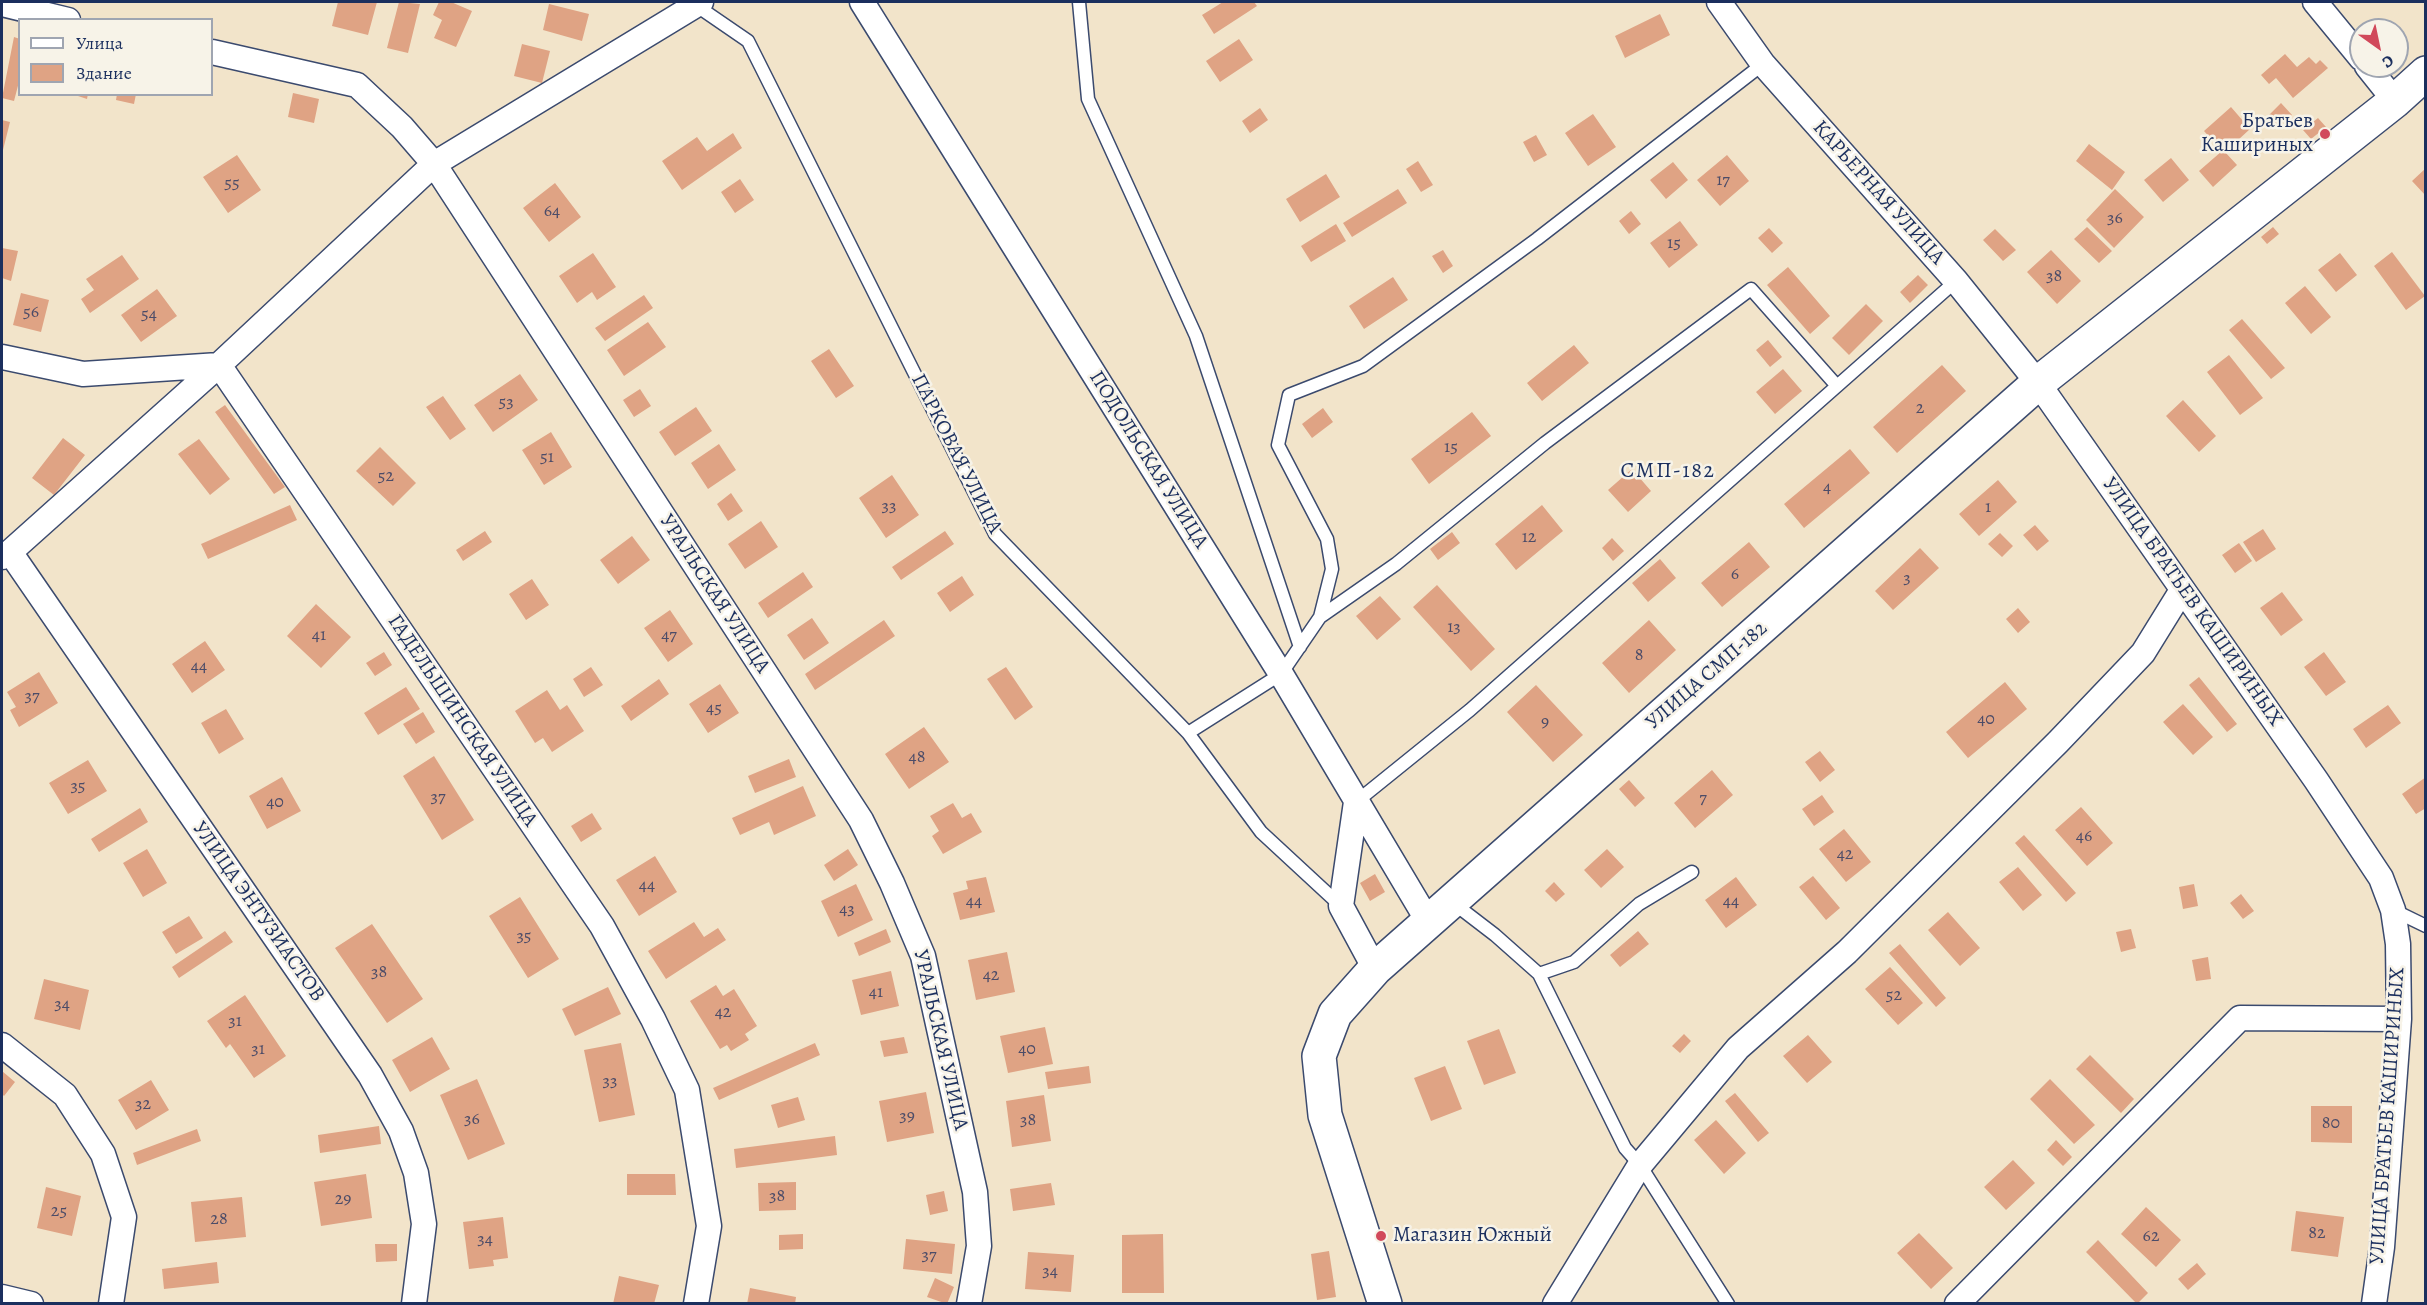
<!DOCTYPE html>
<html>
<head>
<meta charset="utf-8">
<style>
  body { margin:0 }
  #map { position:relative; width:2427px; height:1305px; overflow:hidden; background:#f2e4ca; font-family:Alegreya,serif }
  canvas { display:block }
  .frame { position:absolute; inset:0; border:3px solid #1b2f5e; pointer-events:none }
  .legend { position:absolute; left:18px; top:18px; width:195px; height:78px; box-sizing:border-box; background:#f7f3e8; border:2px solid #9fa5b1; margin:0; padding:8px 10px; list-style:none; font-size:18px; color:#1b2f5e }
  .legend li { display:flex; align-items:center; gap:12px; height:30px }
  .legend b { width:30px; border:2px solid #9fa5b1 }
  .north { position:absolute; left:2349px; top:18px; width:60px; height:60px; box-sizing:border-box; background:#f7f3e8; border:2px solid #9fa5b1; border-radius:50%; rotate:147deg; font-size:16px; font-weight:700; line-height:24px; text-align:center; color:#1b2f5e }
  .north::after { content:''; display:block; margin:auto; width:21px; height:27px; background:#d1495b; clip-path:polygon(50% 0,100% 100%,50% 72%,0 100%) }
</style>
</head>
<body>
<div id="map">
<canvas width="2427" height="1305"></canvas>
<div class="frame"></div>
<ul class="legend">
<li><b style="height:8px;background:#fff"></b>Улица</li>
<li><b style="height:16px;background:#dfa384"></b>Здание</li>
</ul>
<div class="north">С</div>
</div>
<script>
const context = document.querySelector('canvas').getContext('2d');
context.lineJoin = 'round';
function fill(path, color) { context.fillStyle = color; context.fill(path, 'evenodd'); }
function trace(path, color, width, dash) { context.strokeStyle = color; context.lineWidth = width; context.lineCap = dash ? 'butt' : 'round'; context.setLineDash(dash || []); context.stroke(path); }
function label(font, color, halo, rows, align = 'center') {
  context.font = font + ' Alegreya,serif'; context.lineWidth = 5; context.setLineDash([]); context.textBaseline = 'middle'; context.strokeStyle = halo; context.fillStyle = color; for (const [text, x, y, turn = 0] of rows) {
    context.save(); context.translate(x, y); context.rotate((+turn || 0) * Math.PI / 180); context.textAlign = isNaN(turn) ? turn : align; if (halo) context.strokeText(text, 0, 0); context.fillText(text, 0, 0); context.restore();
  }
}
const building = new Path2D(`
  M338,2H377L368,35L332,26Z
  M399,2L420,4L408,53L387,48Z
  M439,2H451L472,11L456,47L434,38L442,20L433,15Z
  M1223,2H1254L1257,6L1214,34L1202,15Z
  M549,4L589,14L582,41L543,30Z
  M1660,14L1670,35L1625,58L1615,36Z
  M14,37L20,39V78L14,101L2,98Z
  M1239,39L1253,60L1220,82L1206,61Z
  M522,44L550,51L542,83L514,76Z
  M2285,54L2297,67L2309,57L2316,64L2320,60L2328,68L2293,98L2276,78L2269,84L2261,75Z
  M293,93L319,99L314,123L288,117Z
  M72,94H88L87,99Z
  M117,94H136L134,104L116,100Z
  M2281,103L2292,115L2278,127L2268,116Z
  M2231,107L2250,129L2225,152L2237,165L2213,187L2199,171L2222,151L2204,131Z
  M1260,108L1268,120L1250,133L1242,121Z
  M1593,114L1616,147L1588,166L1565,133Z
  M2318,118L2326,127L2311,139L2303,130Z
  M2,120L10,122L2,154Z
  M733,133L742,148L682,190L662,161L697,137L707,151Z
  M1536,135L1547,155L1534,162L1523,142Z
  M2089,144L2125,172L2112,190L2076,161Z
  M237,155L261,190L228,213L203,177Z
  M1727,155L1749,181L1720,206L1697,180Z
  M2171,158L2189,180L2163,202L2144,180Z
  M1418,161L1433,185L1421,192L1406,169Z
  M1673,162L1688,180L1666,199L1650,180Z
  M2426,168V196L2412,181Z
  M1326,174L1340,197L1300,222L1286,199Z
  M740,179L754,200L735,213L721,192Z
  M555,183L581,217L549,242L523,208Z
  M1398,189L1407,203L1352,237L1343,223Z
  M2115,189L2144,217L2114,248L2086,220Z
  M1631,211L1641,224L1629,234L1619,221Z
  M1680,221L1698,245L1669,268L1650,243Z
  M1336,224L1346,241L1311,262L1301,246Z
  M2087,227L2112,251L2099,263L2074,239Z
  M2273,227L2279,234L2267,244L2261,237Z
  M1769,228L1783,243L1772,253L1758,238Z
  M1995,229L2016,250L2003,261L1983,240Z
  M2,248L18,251L11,281L2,278Z
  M1443,250L1453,266L1443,273L1432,256Z
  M2051,250L2081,281L2057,304L2027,272Z
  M2392,252L2425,296L2406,310L2374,266Z
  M593,253L616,287L597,300L592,292L577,303L559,276Z
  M2340,253L2357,275L2336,292L2318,270Z
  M122,255L139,279L90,313L81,299L94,290L86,279Z
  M1788,267L1830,316L1810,334L1767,285Z
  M1918,275L1928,285L1910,303L1900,292Z
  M1393,277L1408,300L1364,329L1349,306Z
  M2305,286L2331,317L2311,334L2285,303Z
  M157,289L177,316L141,342L121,315Z
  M21,293L49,300L41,332L13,325Z
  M644,295L653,308L605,341L595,328Z
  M1866,304L1883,321L1849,355L1832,338Z
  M2242,319L2285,368L2271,379L2229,330Z
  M648,322L666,347L624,376L607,350Z
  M1768,340L1782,357L1770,367L1756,350Z
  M1574,345L1589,363L1542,401L1527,383Z
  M829,349L854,386L836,398L811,361Z
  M2229,355L2263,398L2240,415L2207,372Z
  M1942,365L1966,391L1897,453L1873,427Z
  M1783,369L1802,391L1775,414L1756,392Z
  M520,374L538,400L493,432L474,405Z
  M640,389L651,406L634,417L623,400Z
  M443,396L466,429L450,440L426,407Z
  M2183,400L2216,436L2199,452L2166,416Z
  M225,405L285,487L274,494L215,412Z
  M696,407L712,431L675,456L659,432Z
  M1323,408L1333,422L1312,438L1302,424Z
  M1472,412L1491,436L1429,484L1411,459Z
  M551,432L572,467L544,485L522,450Z
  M63,438L85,455L54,495L32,478Z
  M199,439L230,479L210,495L178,454Z
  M719,444L736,470L708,489L691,463Z
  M380,447L416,483L393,506L356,471Z
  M1850,449L1870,473L1804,528L1784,504Z
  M1632,469L1651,491L1628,512L1608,490Z
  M892,475L919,515L886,538L859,498Z
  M1998,480L2017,502L1979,536L1959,514Z
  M731,493L743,511L728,521L717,504Z
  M290,505L297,520L208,559L201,544Z
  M1542,505L1563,531L1516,570L1495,544Z
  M761,521L778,547L745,569L728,544Z
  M2035,525L2049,541L2037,551L2023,535Z
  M2263,529L2276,549L2256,562L2243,542Z
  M485,531L492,542L463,561L456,550Z
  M945,531L954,544L901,580L892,567Z
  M1452,532L1460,543L1438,560L1430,549Z
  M2000,533L2013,546L2002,557L1988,544Z
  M632,536L650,560L618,584L600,560Z
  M1612,538L1624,551L1613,561L1602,548Z
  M1749,542L1770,567L1722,607L1701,583Z
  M2239,543L2252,561L2235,573L2222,555Z
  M1920,548L1939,568L1893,610L1875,591Z
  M1660,559L1676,578L1648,602L1632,583Z
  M803,572L813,587L768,618L758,603Z
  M962,576L974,595L950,612L937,593Z
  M532,579L549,605L526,620L509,594Z
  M1437,585L1495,649L1471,671L1413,607Z
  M2282,592L2303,620L2281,636L2260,608Z
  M1380,596L1401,619L1377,640L1356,616Z
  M316,604L351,637L321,668L287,636Z
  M2018,608L2030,622L2018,633L2006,619Z
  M670,610L693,644L668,662L644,628Z
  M812,618L829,643L804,660L787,635Z
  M884,620L895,636L815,690L805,674Z
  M1649,620L1676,650L1629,693L1602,663Z
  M205,641L225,670L192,693L172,664Z
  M384,652L392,665L375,676L366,663Z
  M2324,652L2346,682L2326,696L2304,667Z
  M591,667L603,685L584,697L573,679Z
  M1006,667L1033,707L1015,720L987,679Z
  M39,672L58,703L19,727L10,710L16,707L7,692Z
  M2199,677L2237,724L2227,732L2189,685Z
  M659,679L669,694L631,721L621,706Z
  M2005,682L2027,709L1968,758L1946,732Z
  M720,684L739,713L708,733L689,704Z
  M1536,685L1583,735L1553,762L1507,712Z
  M406,687L420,709L378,735L364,713Z
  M547,690L560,710L567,705L584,731L552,752L543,738L535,743L515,711Z
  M2183,704L2213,737L2193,755L2163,722Z
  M2388,705L2401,723L2366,748L2353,729Z
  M226,709L244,739L219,754L201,723Z
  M423,712L435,732L416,744L403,724Z
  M924,727L949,762L909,789L885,754Z
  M1820,751L1835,770L1820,782L1805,762Z
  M434,756L474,820L442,840L403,776Z
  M789,759L796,777L755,793L748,776Z
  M88,760L107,791L68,814L49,783Z
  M1712,770L1733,795L1695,828L1674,803Z
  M282,777L301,811L267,829L249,796Z
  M2426,777V808L2416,814L2402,794Z
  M1629,780L1645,798L1635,807L1619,789Z
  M803,786L816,816L774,835L769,822L740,835L732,818Z
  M1822,795L1834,812L1814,826L1802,809Z
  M953,803L962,818L971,813L982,832L943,854L932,836L939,831L930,816Z
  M2081,807L2113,843L2087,866L2055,830Z
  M140,808L148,822L99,852L91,839Z
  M592,813L602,829L581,842L571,826Z
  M1844,829L1871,862L1846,882L1819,849Z
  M2024,835L2076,893L2066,902L2015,843Z
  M147,849L167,883L143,897L123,863Z
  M848,849L858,865L834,881L824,865Z
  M1607,849L1624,867L1601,888L1584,870Z
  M655,856L677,892L639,916L616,880Z
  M2018,867L2042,895L2023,911L1999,882Z
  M1375,874L1385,892L1370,901L1360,883Z
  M1813,876L1840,908L1826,920L1799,887Z
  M986,877L995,912L960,920L953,893L968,889L966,881Z
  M1736,877L1757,905L1726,928L1705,900Z
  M1554,882L1565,894L1556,902L1545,891Z
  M856,884L873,920L838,937L821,901Z
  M2194,884L2198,906L2183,909L2179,887Z
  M2241,894L2254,911L2243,919L2230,903Z
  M520,897L559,959L528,978L489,916Z
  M1948,912L1980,948L1960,966L1928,930Z
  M189,916L203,938L176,954L162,932Z
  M694,922L704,937L718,928L726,940L666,979L648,951Z
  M372,924L423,999L387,1023L335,948Z
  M886,929L891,942L859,956L854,943Z
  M2131,929L2136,948L2121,952L2116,932Z
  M225,931L233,942L179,978L172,967Z
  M1638,931L1649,944L1620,967L1610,955Z
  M1900,944L1946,998L1936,1007L1889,953Z
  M1007,952L1015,992L976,1000L968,960Z
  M2208,957L2211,979L2196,981L2192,960Z
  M1890,967L1923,1003L1898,1025L1865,989Z
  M891,971L899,1006L861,1015L852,980Z
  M44,979L89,990L80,1030L34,1019Z
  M716,985L723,996L734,989L757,1026L745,1034L749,1040L731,1051L727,1045L720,1049L690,1001Z
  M608,987L621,1014L575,1036L562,1009Z
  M245,995L286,1056L254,1078L230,1044L226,1048L207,1021Z
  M1045,1027L1053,1064L1008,1073L1000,1036Z
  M1499,1029L1516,1073L1484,1085L1467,1041Z
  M1684,1034L1691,1041L1680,1053L1672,1046Z
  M1808,1035L1832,1062L1807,1083L1783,1056Z
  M432,1037L450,1069L410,1092L392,1060Z
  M904,1037L908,1053L884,1057L880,1041Z
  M621,1043L635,1115L599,1122L584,1050Z
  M815,1043L820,1055L719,1100L713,1088Z
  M2090,1055L2134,1099L2121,1113L2076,1069Z
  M1089,1066L1091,1083L1048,1089L1045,1072Z
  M1445,1066L1462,1109L1431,1121L1414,1078Z
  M2,1071L15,1082L4,1096L2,1094Z
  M477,1079L505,1144L468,1160L440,1095Z
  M2050,1079L2095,1125L2074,1144L2030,1099Z
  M151,1080L169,1110L136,1130L118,1100Z
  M926,1092L934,1133L887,1142L879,1101Z
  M1735,1093L1769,1133L1758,1142L1725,1101Z
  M1044,1095L1051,1141L1012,1147L1006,1101Z
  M798,1097L805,1120L778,1128L771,1105Z
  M2311,1106H2352V1143L2311,1142Z
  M1716,1120L1746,1153L1724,1174L1694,1140Z
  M379,1126L381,1144L320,1153L318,1135Z
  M197,1129L201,1141L137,1165L133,1153Z
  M835,1136L837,1155L736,1168L734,1149Z
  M2056,1140L2072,1157L2063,1166L2047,1150Z
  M2013,1160L2035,1183L2006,1210L1984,1187Z
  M366,1174L372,1218L321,1226L314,1182Z
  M627,1174H675L676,1195H627Z
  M796,1182V1210L759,1211L758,1183Z
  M1051,1183L1055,1205L1013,1211L1010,1189Z
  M46,1187L81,1196L72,1236L37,1228Z
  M944,1191L948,1211L930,1215L926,1195Z
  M242,1197L246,1237L195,1242L191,1202Z
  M2146,1207L2181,1240L2156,1267L2121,1234Z
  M2296,1211L2344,1217L2338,1257L2291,1251Z
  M503,1217L508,1258L493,1260L494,1266L469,1269L463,1222Z
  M1919,1233L1953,1268L1931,1289L1897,1253Z
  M803,1234V1249L779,1250V1235Z
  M1163,1234L1164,1293H1122V1235Z
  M906,1239L955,1244L952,1274L903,1269Z
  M2098,1240L2148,1293L2137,1304L2086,1252Z
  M375,1244H397V1261L376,1262Z
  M1329,1251L1336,1297L1317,1300L1311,1254Z
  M1028,1252L1074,1255L1071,1292L1025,1289Z
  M217,1262L219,1283L164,1289L162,1269Z
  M2197,1263L2206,1274L2188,1290L2178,1279Z
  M619,1276L659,1285L654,1304H613Z
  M935,1278L954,1287L947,1304L927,1297Z
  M750,1288L796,1297L795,1304H747Z`);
const lane = new Path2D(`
  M1079,2L1088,99L1196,336L1300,647
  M697,6L748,41L995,534L1188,733L1261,832L1341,906
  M1320,617L1396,564L1545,443L1751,289L1837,386
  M1188,733L1281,674L1320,617L1332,569L1327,539L1278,445L1289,395L1363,366L1537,239L1763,64
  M1356,802L1470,710L1956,281
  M1452,902L1495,935L1539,974L1625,1148L1640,1165L1728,1304
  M2393,910L2426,926
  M1539,974L1574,962L1639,904L1692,872`);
const street = new Path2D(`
  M862,2L1281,674L1428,921
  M1719,2L1763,64L1956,281L2038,383L2316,780L2381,878L2393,910L2398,944L2399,1019L2382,1247L2374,1304
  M2315,2L2361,58
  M2,4L68,20
  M212,52L357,85L402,127L434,164L861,820L892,883L923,956L975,1192L979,1246L969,1304
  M2367,66L2395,101
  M2,357L83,374L219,365L602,926L653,1019L687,1090L709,1226L696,1304
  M10,552L370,1075L401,1131L416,1173L424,1224L414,1304
  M2,557L10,552L219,365L434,164L701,2
  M1356,802L1341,906L1375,969
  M2,1045L65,1095L103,1154L124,1217L111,1304
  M2,1297L31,1304
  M1555,1304L1640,1165L1738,1048L1847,952L2058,742L2143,653L2182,590
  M1957,1304L2240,1018L2399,1019`);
const secondary = new Path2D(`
  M1385,1304L1325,1115L1319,1056L1335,1014L1375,969L2038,383L2395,101L2426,73`);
const markers = [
  [2325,134,6,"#d1495b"],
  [1381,1236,6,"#d1495b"]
];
const numberNames = [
  ["17",1723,181],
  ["55",232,184],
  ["64",552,212],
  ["36",2115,219],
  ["15",1674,244],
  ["38",2054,277],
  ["56",31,313],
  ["54",149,315],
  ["53",506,403],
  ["2",1920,409],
  ["15",1451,448],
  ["51",547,458],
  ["52",386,477],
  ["4",1827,488],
  ["33",889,507],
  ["1",1988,508],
  ["12",1529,538],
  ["6",1735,575],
  ["3",1907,579],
  ["13",1454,628],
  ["41",319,636],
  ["47",669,636],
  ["8",1639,656],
  ["44",199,667],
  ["37",32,697],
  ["45",714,709],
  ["40",1986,720],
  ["9",1545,723],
  ["48",917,758],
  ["35",78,787],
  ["37",438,798],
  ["7",1703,799],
  ["40",275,803],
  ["46",2084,837],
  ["42",1845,855],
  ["44",647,886],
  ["44",974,902],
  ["44",1731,902],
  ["43",847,910],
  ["35",524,937],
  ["38",379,973],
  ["42",991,976],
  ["41",876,993],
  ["52",1894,996],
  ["34",62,1005],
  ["42",723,1013],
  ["31",235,1022],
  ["31",258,1050],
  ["40",1027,1050],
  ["33",610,1082],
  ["32",143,1105],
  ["39",907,1117],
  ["36",472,1120],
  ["38",1028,1121],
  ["80",2331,1124],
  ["38",777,1197],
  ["29",343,1200],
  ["25",59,1212],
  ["28",219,1220],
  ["82",2317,1234],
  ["62",2151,1237],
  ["34",485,1240],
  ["37",929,1256],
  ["34",1050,1272]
];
const poiNames = [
  ["Братьев",2313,122],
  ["Кашириных",2313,146],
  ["Магазин Южный",1393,1236,"left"]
];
const streetNames = [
  ["КАРЬЕРНАЯ УЛИЦА",1878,193,48],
  ["ПАРКОВАЯ УЛИЦА",956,454,63],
  ["ПОДОЛЬСКАЯ УЛИЦА",1148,460,58],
  ["УРАЛЬСКАЯ УЛИЦА",714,594,57],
  ["УЛИЦА БРАТЬЕВ КАШИРИНЫХ",2192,602,55],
  ["УЛИЦА СМП-182",1707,676,-41],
  ["ГАДЕЛЬШИНСКАЯ УЛИЦА",462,721,56],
  ["УЛИЦА ЭНТУЗИАСТОВ",258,912,55],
  ["УРАЛЬСКАЯ УЛИЦА",940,1040,77],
  ["УЛИЦА БРАТЬЕВ КАШИРИНЫХ",2388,1116,-86]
];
const neighbourhoodNames = [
  ["СМП-182",1668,472]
];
fill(building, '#dfa384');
trace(lane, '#3b4a6e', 15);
trace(street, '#3b4a6e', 27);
trace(secondary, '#3b4a6e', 36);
trace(lane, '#fff', 12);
trace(street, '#fff', 24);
trace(secondary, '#fff', 33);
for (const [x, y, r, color] of markers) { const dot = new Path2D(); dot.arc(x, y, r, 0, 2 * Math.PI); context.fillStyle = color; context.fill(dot); trace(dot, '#f7f3e8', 2); }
label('18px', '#4c4c68', null, numberNames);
label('21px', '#1b2f5e', '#f7f3e8', poiNames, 'right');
label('21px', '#1b2f5e', '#f7f3e8', streetNames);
context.letterSpacing = '1.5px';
label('22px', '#1b2f5e', '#f7f3e8', neighbourhoodNames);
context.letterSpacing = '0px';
</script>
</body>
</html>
